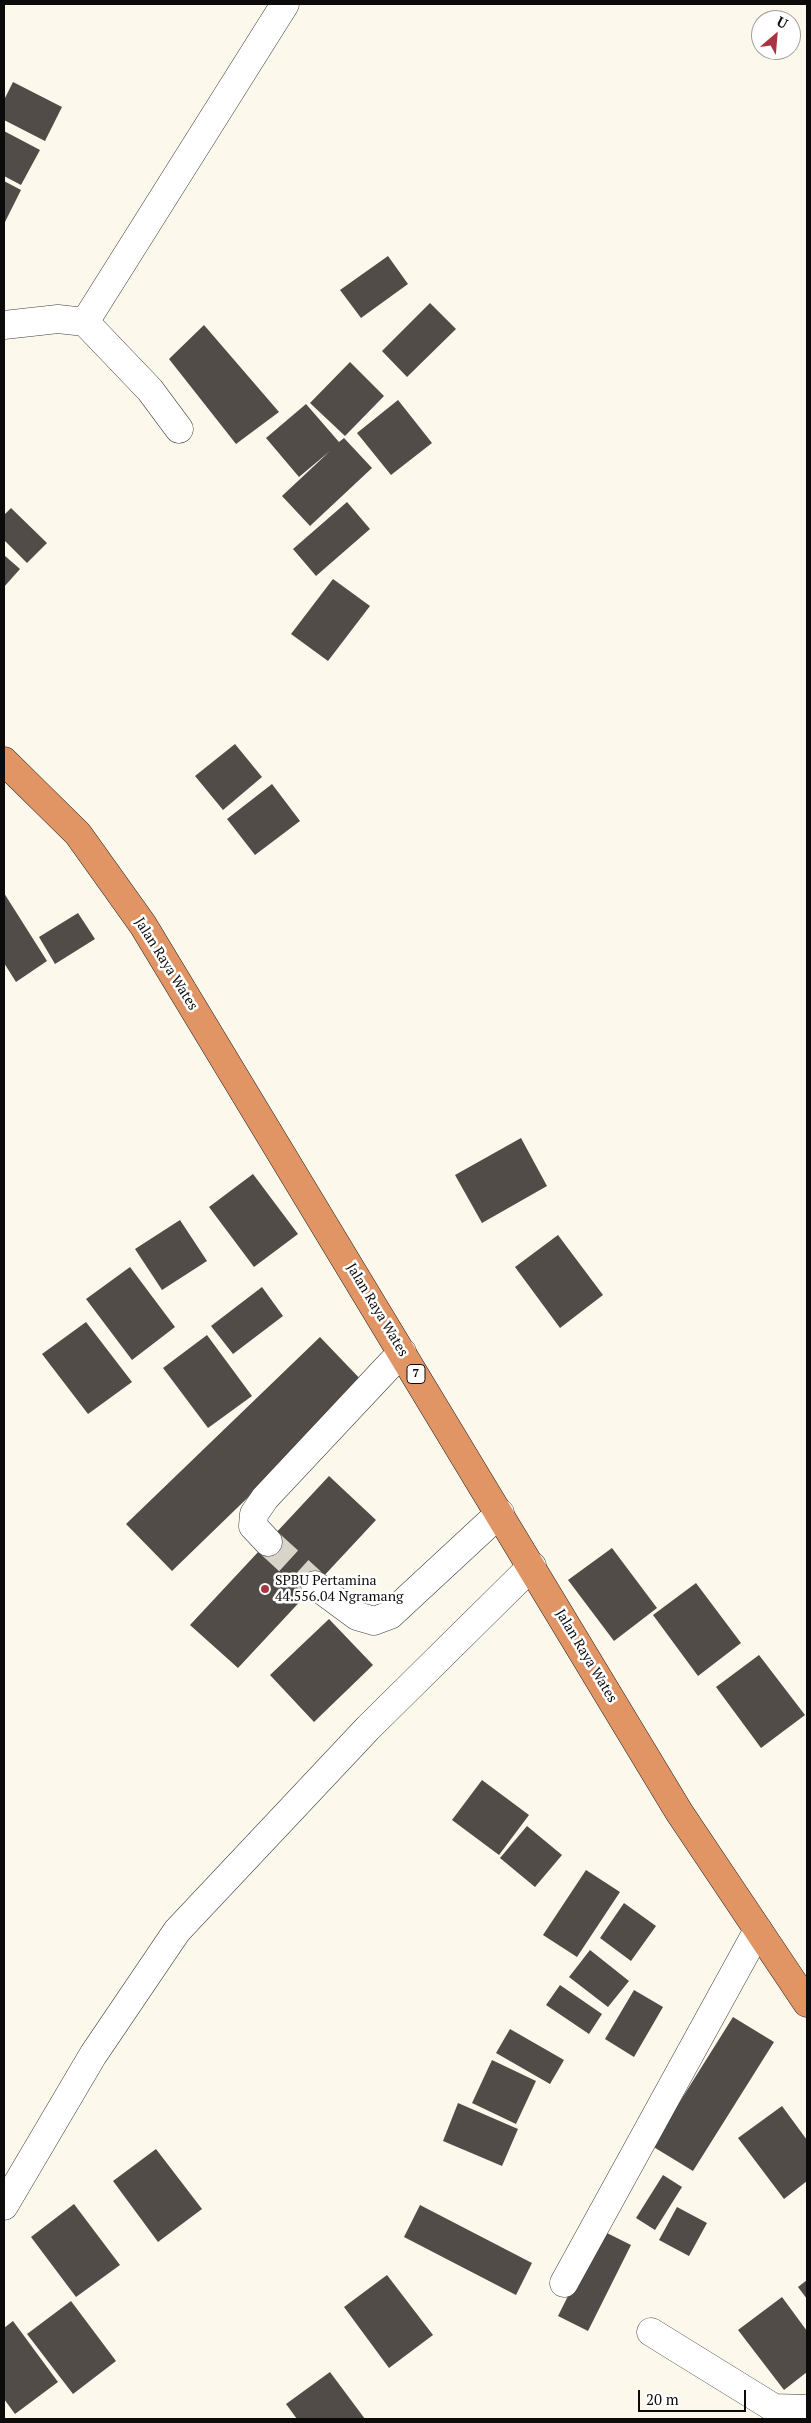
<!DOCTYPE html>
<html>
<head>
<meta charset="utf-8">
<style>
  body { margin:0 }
  #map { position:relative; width:811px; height:2423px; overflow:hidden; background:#fcf8eb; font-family:"PT Serif",serif }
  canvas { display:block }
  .frame { position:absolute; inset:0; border:5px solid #0b0b0b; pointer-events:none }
  .north { position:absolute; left:751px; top:10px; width:50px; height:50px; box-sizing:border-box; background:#fff; border:1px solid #9d9d9d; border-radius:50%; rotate:27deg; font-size:14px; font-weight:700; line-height:20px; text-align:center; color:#0b0b0b }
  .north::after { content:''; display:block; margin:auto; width:18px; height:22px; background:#a93542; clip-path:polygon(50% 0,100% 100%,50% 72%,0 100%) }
  .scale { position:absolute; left:638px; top:2390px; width:108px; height:22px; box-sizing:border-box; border:2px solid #0b0b0b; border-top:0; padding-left:6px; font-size:15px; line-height:18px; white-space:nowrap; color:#0b0b0b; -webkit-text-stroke:4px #fff; paint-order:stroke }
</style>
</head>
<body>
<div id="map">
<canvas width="811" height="2423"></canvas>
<div class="frame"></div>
<div class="north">U</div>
<div class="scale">20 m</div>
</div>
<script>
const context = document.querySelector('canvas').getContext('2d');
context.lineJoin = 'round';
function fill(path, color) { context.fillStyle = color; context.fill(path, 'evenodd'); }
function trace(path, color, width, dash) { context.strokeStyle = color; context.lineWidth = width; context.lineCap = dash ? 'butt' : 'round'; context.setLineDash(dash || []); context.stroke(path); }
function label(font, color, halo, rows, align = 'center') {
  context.font = font + ' "PT Serif",serif'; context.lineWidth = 5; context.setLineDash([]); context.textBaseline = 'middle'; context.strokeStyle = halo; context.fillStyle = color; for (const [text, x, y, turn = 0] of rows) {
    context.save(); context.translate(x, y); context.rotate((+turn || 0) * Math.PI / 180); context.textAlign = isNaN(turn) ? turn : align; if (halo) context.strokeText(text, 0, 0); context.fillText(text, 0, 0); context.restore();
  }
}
const building = new Path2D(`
  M13,82L62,107L45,141L4,120V100Z
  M4,131L40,150L21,185L4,176Z
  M4,181L21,190L4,224Z
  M388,256L408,284L361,318L340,290Z
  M430,303L456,329L407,377L382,351Z
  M204,325L279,412L236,444L169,359Z
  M350,362L384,396L345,436L310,403Z
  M398,400L432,443L391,475L357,433Z
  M306,404L339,442L344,438L372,468L310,526L282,496L330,451L299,477L266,438Z
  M347,502L370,529L316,576L293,549Z
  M11,508L47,543L27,563L4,540V515Z
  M4,555L20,569L4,587Z
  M333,579L370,606L328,661L291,634Z
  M235,744L262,777L223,810L195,776Z
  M272,784L300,821L255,855L227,819Z
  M4,893L47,961L16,982L4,963Z
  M78,913L95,939L55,964L39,937Z
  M521,1138L547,1186L482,1223L455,1175Z
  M253,1174L298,1234L254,1267L209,1207Z
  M180,1220L207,1261L162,1290L135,1249Z
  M558,1235L603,1295L560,1328L515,1267Z
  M130,1267L175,1327L132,1360L86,1299Z
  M262,1287L283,1316L233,1354L211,1326Z
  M86,1322L132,1382L88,1414L42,1354Z
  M207,1335L252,1396L208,1428L163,1368Z
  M320,1337L365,1384L172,1571L126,1524Z
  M329,1476L376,1520L238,1668L190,1625Z
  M612,1548L657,1608L614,1641L568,1580Z
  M696,1583L741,1643L698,1676L653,1615Z
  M329,1619L373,1665L314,1722L270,1675Z
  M759,1655L805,1715L761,1748L716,1687Z
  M482,1780L529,1815L499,1855L452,1820Z
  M527,1826L562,1855L535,1887L500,1858Z
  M586,1870L620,1892L577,1957L543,1935Z
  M624,1903L656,1926L631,1961L600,1938Z
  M590,1950L629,1981L608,2007L569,1977Z
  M560,1985L602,2014L589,2034L546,2005Z
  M634,1990L663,2007L634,2057L605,2039Z
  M733,2017L774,2042L693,2171L652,2146Z
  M510,2029L564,2060L550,2084L496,2053Z
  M492,2060L536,2081L516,2124L472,2103Z
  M458,2103L518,2129L502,2166L443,2141Z
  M782,2106L807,2140V2181L784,2199L738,2138Z
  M156,2149L202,2209L158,2242L113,2181Z
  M663,2175L682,2187L655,2230L636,2218Z
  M74,2204L120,2265L76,2297L31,2237Z
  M420,2205L532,2263L516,2295L404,2237Z
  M677,2207L707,2223L689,2256L659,2240Z
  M601,2230L631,2245L588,2331L558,2316Z
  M387,2275L433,2335L389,2368L344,2307Z
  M807,2280V2299L798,2287Z
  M782,2297L807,2331V2372L784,2390L738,2330Z
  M71,2301L116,2361L73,2394L27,2334Z
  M13,2321L58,2382L15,2414L4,2399V2328Z
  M330,2372L365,2419H297L286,2404Z`);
const minorTunnel = new Path2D(`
  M268,1542L315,1585`);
const minor = new Path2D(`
  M85,322L285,4
  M4,325L58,319L85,322L150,390L179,429
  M268,1542L253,1526L254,1514L265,1498L402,1352
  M315,1585L357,1616L374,1621L390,1615L500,1513
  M4,2206L93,2055L177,1931L368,1728L532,1566
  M564,2283L758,1930
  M651,2332L774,2408L807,2409`);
const highway = new Path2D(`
  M4,761L78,834L143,925L679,1812L807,2003`);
const markers = [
  [265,1589,5,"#a93542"]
];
const shields = [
  [416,1374,18]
];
const shieldNames = [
  ["7",416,1374]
];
const streetNames = [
  ["Jalan Raya Wates",166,964,58],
  ["Jalan Raya Wates",377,1310,59],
  ["Jalan Raya Wates",586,1656,59]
];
const poiNames = [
  ["SPBU Pertamina",275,1581],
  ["44.556.04 Ngramang",275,1597]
];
fill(building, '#524c49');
trace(minorTunnel, '#d8d4c9', 28, [28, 14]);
trace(minor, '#3e3e3e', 29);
trace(highway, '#1c1c1c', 29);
trace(minor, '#fff', 28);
trace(highway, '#e29564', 28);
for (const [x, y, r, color] of markers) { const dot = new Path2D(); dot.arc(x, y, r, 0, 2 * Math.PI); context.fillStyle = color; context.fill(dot); trace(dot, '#fff', 2); }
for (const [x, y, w] of shields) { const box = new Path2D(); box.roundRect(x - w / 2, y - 9.5, w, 19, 4); context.fillStyle = '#fff'; context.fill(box); trace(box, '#0b0b0b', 1); }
label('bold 12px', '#0b0b0b', null, shieldNames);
label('14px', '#0b0b0b', '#fff', streetNames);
label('14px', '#0b0b0b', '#fff', poiNames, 'left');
</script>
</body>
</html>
